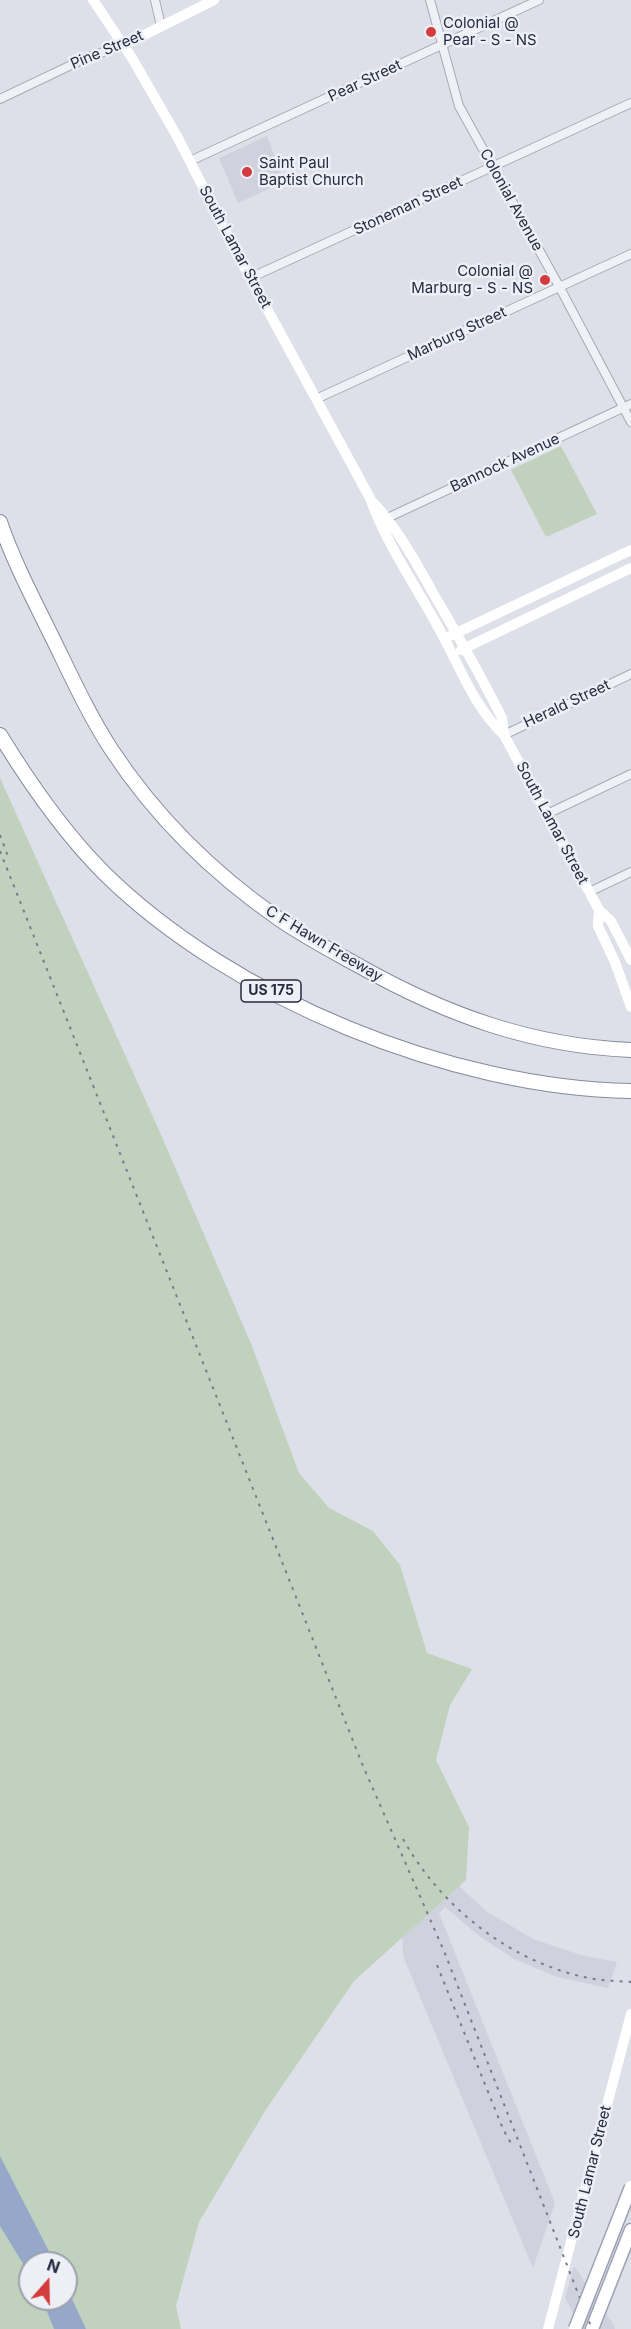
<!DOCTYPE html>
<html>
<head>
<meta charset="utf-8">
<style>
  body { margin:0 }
  #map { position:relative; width:631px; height:2329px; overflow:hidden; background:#dde0e8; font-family:Inter,sans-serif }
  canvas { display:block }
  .north { position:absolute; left:18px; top:2251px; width:60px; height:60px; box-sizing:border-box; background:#eceff5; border:2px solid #9da1ac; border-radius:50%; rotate:20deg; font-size:16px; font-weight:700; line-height:24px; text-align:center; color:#262b3f }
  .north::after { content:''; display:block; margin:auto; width:21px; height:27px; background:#d33b3d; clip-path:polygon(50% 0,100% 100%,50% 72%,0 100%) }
</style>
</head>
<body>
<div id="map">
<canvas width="631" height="2329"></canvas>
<div class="north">N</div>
</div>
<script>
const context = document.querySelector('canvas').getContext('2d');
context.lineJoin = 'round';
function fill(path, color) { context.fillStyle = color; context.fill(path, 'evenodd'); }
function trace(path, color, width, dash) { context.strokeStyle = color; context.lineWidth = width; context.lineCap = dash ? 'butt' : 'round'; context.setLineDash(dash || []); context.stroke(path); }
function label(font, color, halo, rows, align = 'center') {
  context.font = font + ' Inter,sans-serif'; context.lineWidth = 5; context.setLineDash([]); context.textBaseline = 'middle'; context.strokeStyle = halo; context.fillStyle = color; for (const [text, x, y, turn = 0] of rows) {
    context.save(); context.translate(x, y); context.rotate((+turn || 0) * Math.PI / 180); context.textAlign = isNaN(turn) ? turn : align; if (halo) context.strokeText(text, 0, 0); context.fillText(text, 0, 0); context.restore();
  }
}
const built = new Path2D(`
  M267,136L284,182L238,203L219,158Z
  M428,1857L486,1911L533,1939L581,1955L617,1962L608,1988L557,1977L514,1959L479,1936L445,1907L439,1913L555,2203L533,2268L403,1956L400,1871Z
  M574,2266L612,2322L615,2329H582L565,2298Z`);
const green = new Path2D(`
  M561,446L597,514L546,537L511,470Z
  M0,778L159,1130L252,1346L299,1473L329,1508L373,1531L400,1565L427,1653L472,1669L450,1705L436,1760L469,1827L466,1880L354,1981L265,2111L199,2222L176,2306L181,2329H0ZM30,2263H66V2299H30Z`);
const water = new Path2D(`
  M0,2156L55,2263H30V2275L0,2226Z
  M66,2286L86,2329H54L42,2299H66Z`);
const street = new Path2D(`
  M155,0L161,26
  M430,0L459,106L559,286L631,422
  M0,99L86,58L124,45
  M190,161L539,0
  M250,278L631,103
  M316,399L631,254
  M383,520L631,404
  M504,735L631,674
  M547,814L631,774
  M589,892L631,872`);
const secondary = new Path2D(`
  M93,0L132,58L178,138L235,250L370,498C386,543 414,583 437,625C458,662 473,706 504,735L599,910L611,921L631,960
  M124,45L214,0
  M374,503C400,532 418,566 437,600C460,639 482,678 502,718L504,735
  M450,636L631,550
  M461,650L631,568
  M599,910L598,926L615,962L631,1007
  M548,2329L631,2014`);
const primary = new Path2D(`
  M592,2329L631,2230`);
const highway = new Path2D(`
  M0,522C14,563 35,602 54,641C72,678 89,715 111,749C155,816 214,874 279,919C305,937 334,952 361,967C447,1015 532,1046 631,1050
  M0,735C30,784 63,832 104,873C232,999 451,1088 631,1091`);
const rail = new Path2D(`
  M0,835L9,859
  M0,851L363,1766L444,1951L592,2329
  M403,1839C442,1909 514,1965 594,1979C606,1981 619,1981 631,1982
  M437,1965L503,2129L512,2145`);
const primaryBridge = new Path2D(`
  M575,2329L631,2187`);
const markers = [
  [431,32,6,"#d33b3d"],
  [247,172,6,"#d33b3d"],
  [545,280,6,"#d33b3d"]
];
const shields = [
  [271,991,60]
];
const shieldNames = [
  ["US 175",271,991]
];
const poiNames = [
  ["Colonial @",443,23],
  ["Pear - S - NS",443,40],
  ["Saint Paul",259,163],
  ["Baptist Church",259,180],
  ["Colonial @",533,271,"right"],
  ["Marburg - S - NS",533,288,"right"]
];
const streetNames = [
  ["Pine Street",107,50,-23],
  ["Pear Street",365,81,-25],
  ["Colonial Avenue",511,200,61],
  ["Stoneman Street",408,206,-25],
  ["South Lamar Street",235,247,62],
  ["Marburg Street",457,334,-25],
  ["Bannock Avenue",505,463,-25],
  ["Herald Street",567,704,-25],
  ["South Lamar Street",552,823,62],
  ["C F Hawn Freeway",324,944,31],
  ["South Lamar Street",590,2172,-76]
];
fill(built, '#cfd2dd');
fill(green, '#c0d2bd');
fill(water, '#96a8ca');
trace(street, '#a6aab5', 10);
trace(primary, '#9ca2b4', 15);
trace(highway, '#848b9f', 16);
trace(street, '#f0f1f6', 8);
trace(secondary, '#fff', 10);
trace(primary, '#fff', 12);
trace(highway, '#fff', 14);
trace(rail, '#767c92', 2, [3, 6]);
trace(primaryBridge, '#9ca2b4', 15, []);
trace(primaryBridge, '#fff', 12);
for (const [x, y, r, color] of markers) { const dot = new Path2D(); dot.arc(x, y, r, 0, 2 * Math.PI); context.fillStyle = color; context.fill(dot); trace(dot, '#eceff5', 2); }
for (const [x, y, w] of shields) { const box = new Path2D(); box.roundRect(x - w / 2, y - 11, w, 22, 4.5); context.fillStyle = '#eceff5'; context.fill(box); trace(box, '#262b3f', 1.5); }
label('bold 14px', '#262b3f', null, shieldNames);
label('15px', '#262b3f', '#eceff5', poiNames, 'left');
label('15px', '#262b3f', '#eceff5', streetNames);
</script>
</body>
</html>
